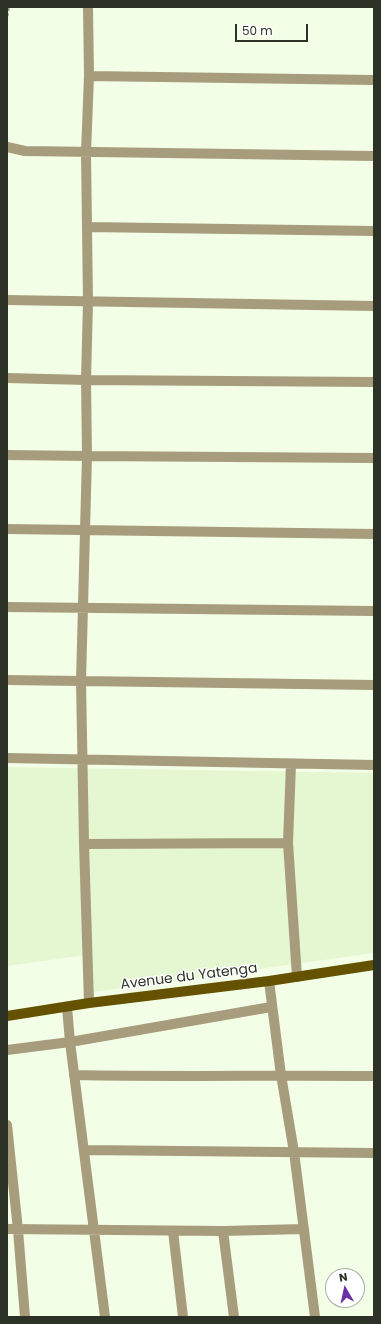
<!DOCTYPE html>
<html>
<head>
<meta charset="utf-8">
<style>
  body { margin:0 }
  #map { position:relative; width:381px; height:1324px; overflow:hidden; background:#f2fee6; font-family:Poppins,sans-serif }
  canvas { display:block }
  .frame { position:absolute; inset:0; border:8px solid #2c3226; pointer-events:none }
  .north { position:absolute; left:325px; top:1268px; width:40px; height:40px; box-sizing:border-box; background:#fff; border:1px solid #abada8; border-radius:50%; rotate:351deg; font-size:11px; font-weight:700; line-height:16px; text-align:center; color:#2c3226 }
  .north::after { content:''; display:block; margin:auto; width:14px; height:18px; background:#6a31a7; clip-path:polygon(50% 0,100% 100%,50% 72%,0 100%) }
  .scale { position:absolute; left:235px; top:24px; width:73px; height:18px; box-sizing:border-box; border:2px solid #2c3226; border-top:0; padding-left:5px; font-size:12px; line-height:14px; white-space:nowrap; color:#2c3226; -webkit-text-stroke:3px #fff; paint-order:stroke }
</style>
</head>
<body>
<div id="map">
<canvas width="381" height="1324"></canvas>
<div class="frame"></div>
<div class="north">N</div>
<div class="scale">50 m</div>
</div>
<script>
const context = document.querySelector('canvas').getContext('2d');
context.lineJoin = 'round';
function fill(path, color) { context.fillStyle = color; context.fill(path, 'evenodd'); }
function trace(path, color, width, dash) { context.strokeStyle = color; context.lineWidth = width; context.lineCap = dash ? 'butt' : 'round'; context.setLineDash(dash || []); context.stroke(path); }
function label(font, color, halo, rows, align = 'center') {
  context.font = font + ' Poppins,sans-serif'; context.lineWidth = 3; context.setLineDash([]); context.textBaseline = 'middle'; context.strokeStyle = halo; context.fillStyle = color; for (const [text, x, y, turn = 0] of rows) {
    context.save(); context.translate(x, y); context.rotate((+turn || 0) * Math.PI / 180); context.textAlign = isNaN(turn) ? turn : align; if (halo) context.strokeText(text, 0, 0); context.fillText(text, 0, 0); context.restore();
  }
}
const built = new Path2D(`
  M7,767L374,773V953L86,993V955L7,966Z`);
const path = new Path2D(`
  M7,21L9,7`);
const minor = new Path2D(`
  M88,7L89,76L86,153L88,302L86,380L87,456L81,681L84,844L89,1003
  M89,76L374,80
  M7,147L25,151L374,156
  M87,227L374,231
  M7,300L374,306
  M7,378L86,380L374,382
  M7,455L87,456L374,458
  M7,529L374,534
  M7,607L374,611
  M7,680L374,685
  M7,758L374,765
  M291,764L288,843L297,977
  M84,844L288,843
  M269,981L281,1075L294,1152L315,1317
  M67,1007L70,1042L105,1317
  M7,1050L70,1042L271,1007
  M74,1075C174,1077 274,1075 374,1076
  M7,1125L18,1230L25,1317
  M84,1150L374,1153
  M7,1229L223,1231L304,1229
  M173,1231L183,1317
  M223,1231L234,1317`);
const primary = new Path2D(`
  M7,1016L89,1003L269,981L374,965`);
const streetNames = [
  ["Avenue du Yatenga",189,977,-7]
];
fill(built, '#e5f7d1');
trace(path, '#858e7c', 1.5, [3, 2]);
trace(minor, '#a79d7c', 10);
trace(primary, '#645200', 10);
label('14px', '#2c3226', '#fff', streetNames);
</script>
</body>
</html>
